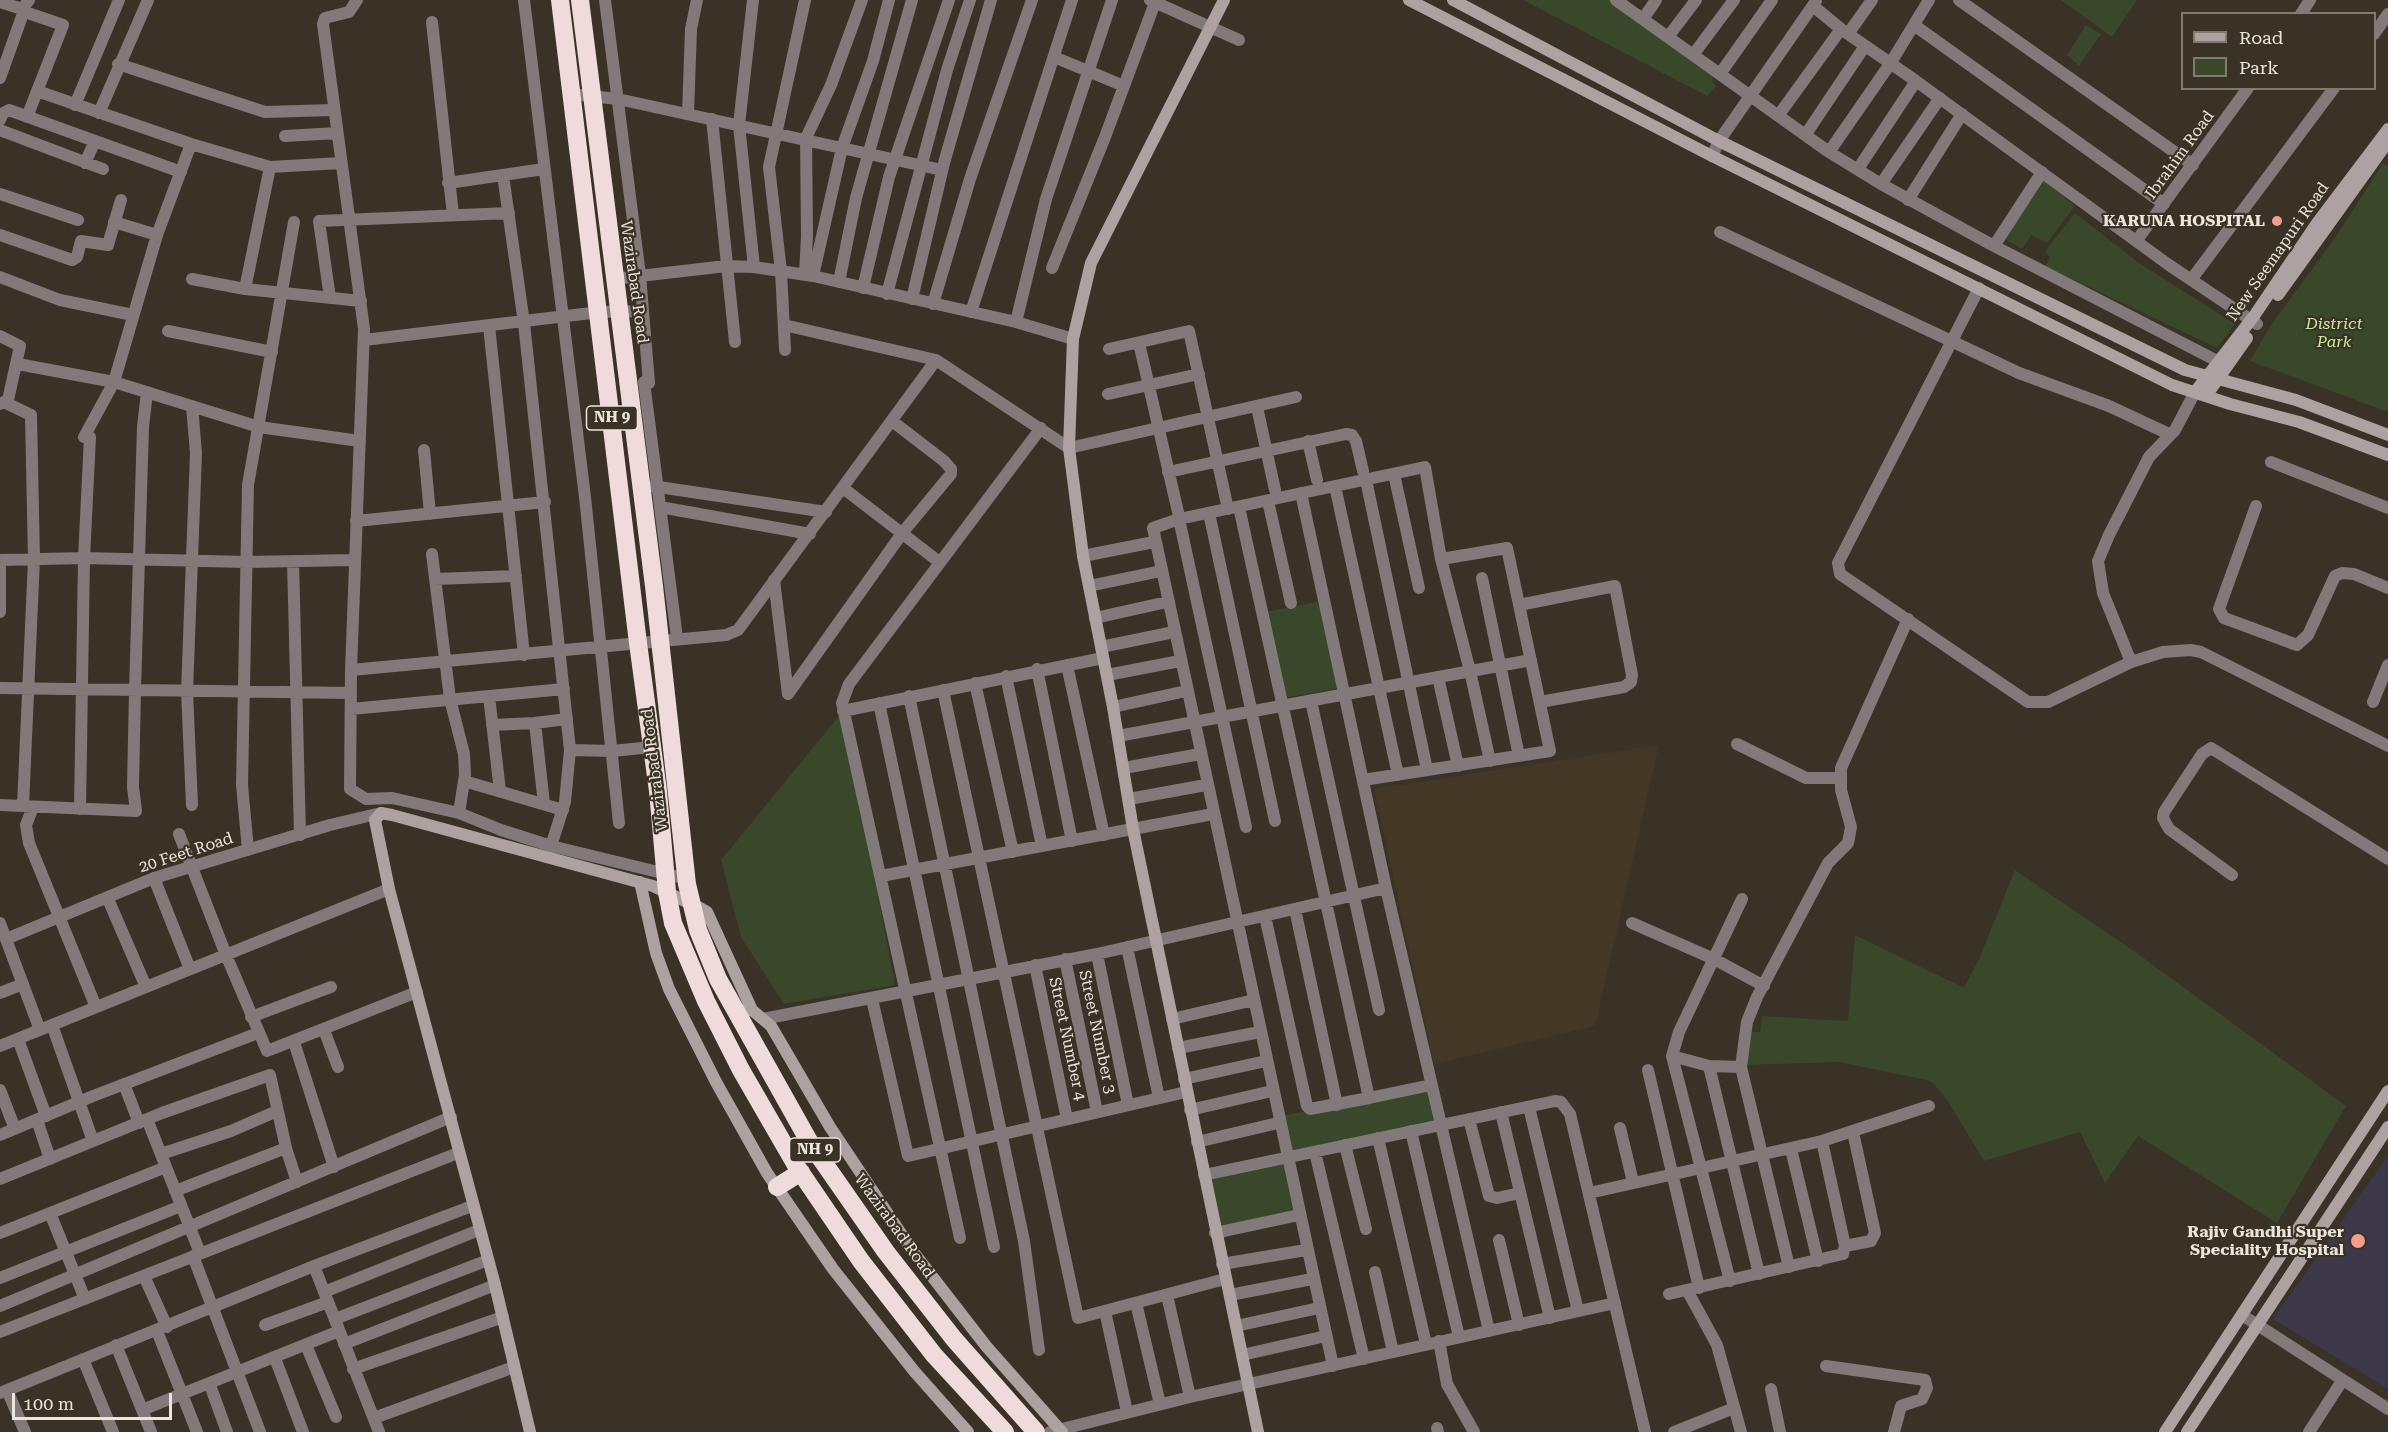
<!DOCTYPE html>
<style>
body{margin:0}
#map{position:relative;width:2388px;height:1432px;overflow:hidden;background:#3a3226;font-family:"Roboto Serif",serif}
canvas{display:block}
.legend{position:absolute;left:2181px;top:12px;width:195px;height:78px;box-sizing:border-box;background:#3a3226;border:2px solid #807a6f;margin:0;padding:8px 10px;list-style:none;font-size:18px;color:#eae5dd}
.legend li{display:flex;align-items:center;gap:12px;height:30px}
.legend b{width:30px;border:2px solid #807a6f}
.scale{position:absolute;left:12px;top:1393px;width:160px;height:27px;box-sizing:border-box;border:3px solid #eae5dd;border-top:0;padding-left:8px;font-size:18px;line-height:21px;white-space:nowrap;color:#eae5dd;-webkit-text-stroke:4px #3a3226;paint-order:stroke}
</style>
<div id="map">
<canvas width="2388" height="1432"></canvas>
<ul class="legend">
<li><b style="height:8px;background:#aea1a2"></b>Road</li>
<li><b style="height:16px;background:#39472a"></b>Park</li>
</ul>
<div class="scale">100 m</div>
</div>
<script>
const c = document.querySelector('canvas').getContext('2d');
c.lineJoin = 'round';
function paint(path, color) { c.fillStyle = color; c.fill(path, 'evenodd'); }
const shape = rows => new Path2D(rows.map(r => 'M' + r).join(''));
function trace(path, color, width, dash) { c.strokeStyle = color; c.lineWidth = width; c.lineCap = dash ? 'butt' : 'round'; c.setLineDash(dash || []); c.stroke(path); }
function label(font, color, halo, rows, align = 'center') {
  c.font = font + ' "Roboto Serif",serif'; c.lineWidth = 4.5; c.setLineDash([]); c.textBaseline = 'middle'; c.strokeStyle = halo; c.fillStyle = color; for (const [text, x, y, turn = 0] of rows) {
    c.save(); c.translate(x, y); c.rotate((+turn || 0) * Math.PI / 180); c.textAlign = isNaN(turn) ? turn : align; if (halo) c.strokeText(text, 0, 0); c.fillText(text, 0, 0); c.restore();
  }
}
paint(shape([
 [1659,745,1595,1026,1434,1064,1374,789]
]), '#423825');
paint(shape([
 [2388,1156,2388,1389,2273,1319]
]), '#3d3849');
paint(shape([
 [1523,0,1610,0,1715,76,1711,80,1716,86,1707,96],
 [2061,0,2137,0,2112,37],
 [2086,25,2101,34,2079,66,2067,55],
 [2383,163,2388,166,2388,412,2250,361,2271,325,2335,238],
 [2038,176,2075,206,2047,243,2031,235,2022,249,1995,233],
 [2075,213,2139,263,2235,324,2217,348,2045,266,2050,258,2045,251],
 [1327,600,1345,687,1284,698,1265,612],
 [843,711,895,985,784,1004,741,937,721,860],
 [2015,870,2138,954,2346,1106,2277,1223,2138,1136,2105,1183,2080,1132,1984,1161,1946,1098,1931,1081,1839,1062,1746,1065,1752,1032,1760,1032,1762,1016,1848,1021,1855,935,1964,988,1980,957],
 [1431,1085,1440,1125,1286,1158,1299,1215,1215,1233,1204,1175,1286,1158,1277,1117]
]), '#39472a');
trace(shape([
 [357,0,349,12,325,18,323,24,364,329,351,670,350,789,366,799,392,798,459,813,501,830,551,846,687,879],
 [524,0,585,497,619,823],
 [605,0,640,275,649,383,644,382,677,638],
 [753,0,739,125,754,267],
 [1150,0,1239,40],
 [1616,0,1829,152,1881,184,1994,246,2042,172],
 [1959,0,2193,165],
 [0,2,22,9,29,0],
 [1813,6,1841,29,1916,81,2169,265,2257,324],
 [25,12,63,25,27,117],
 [2301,14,2310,0],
 [1643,19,1656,0],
 [432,22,453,215],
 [1914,25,2164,204],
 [1848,34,1872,0],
 [2374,34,2388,14],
 [1668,37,1696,0],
 [1693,55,1734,0],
 [1054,57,1124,86],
 [118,64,265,112,334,110],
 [1720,74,1772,0],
 [0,78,25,8],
 [37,91,191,144,270,167,341,163],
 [572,94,618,99,942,170],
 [75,105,119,0],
 [99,113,148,0],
 [688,113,691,29,697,0],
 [1778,116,1841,29],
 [712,119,735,342],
 [0,120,3,113,9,110,181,172],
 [0,130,103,169],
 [1806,134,1865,46],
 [285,136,337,133],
 [1829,152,1890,64,1929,0],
 [1712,156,1719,141,1816,1],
 [85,163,95,141],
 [1858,169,1916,81],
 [503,175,524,323,570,750,565,802,551,846],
 [448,183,544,169],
 [1881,184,1940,98],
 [0,194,78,220],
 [1908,200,1962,114],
 [114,222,157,235],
 [1720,232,2019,373,2109,406,2169,434],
 [0,235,72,260,77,257,81,241,108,245,121,200],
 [2137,240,2248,88],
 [1994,246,2227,366],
 [1052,268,1105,137,1156,0],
 [805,274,807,236,806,138,831,85,862,0],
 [813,276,842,148,873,61,889,0],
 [0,277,60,300,133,315],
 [192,279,245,289,361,301],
 [614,279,726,266,754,267,813,276,1016,322,1073,339],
 [2191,280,2334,88],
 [839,282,856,198,912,0],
 [863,288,889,177,949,0],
 [1979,288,1838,563,1840,574,2028,702,2048,702,2131,662,2163,652,2191,650,2201,652,2388,746],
 [245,289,270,167],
 [887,294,947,70,970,0],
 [330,298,319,221,509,213],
 [912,299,944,163,991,0],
 [933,304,970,179,1032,0],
 [971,312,1072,0],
 [1016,322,1046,199,1112,0],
 [784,325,936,360,1069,448,1296,397],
 [489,326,524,655],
 [168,331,272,352],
 [0,336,20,346,8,400,0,404],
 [364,340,600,312,643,311],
 [1139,343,1178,512],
 [1109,349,1189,331,1228,509],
 [785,350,781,271,769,167,805,0],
 [18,364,114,382,259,427,360,441],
 [1108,394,1199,374],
 [6,403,31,415,34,559,23,806],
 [1257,407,1275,490],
 [84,437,114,382,157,235,191,144],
 [1308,441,1317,480],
 [424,450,430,514],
 [2271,462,2388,508],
 [1168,472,1346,434,1352,435,1356,441,1363,471],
 [1394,474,1419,588],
 [1366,480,1427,770],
 [652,486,826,512],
 [1335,486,1398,775],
 [843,488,938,561],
 [1301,493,1386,888,1489,1331],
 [1268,501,1291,603],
 [2256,506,2219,609,2224,618,2297,645,2308,635,2335,576,2342,573,2354,574,2388,588],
 [660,507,810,534],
 [1239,507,1369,1098,1431,1085],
 [1209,513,1275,821],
 [1179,519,1246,827],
 [356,521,545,502],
 [432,554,450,699,464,754,465,775,459,813],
 [1083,556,1154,542],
 [0,560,84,558,246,562,355,560],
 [293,561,300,835],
 [1482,578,1519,756],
 [435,579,516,576],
 [774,580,788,694],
 [1089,586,1161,571],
 [1519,605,1615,586,1632,675,1631,682,1624,687,1540,702],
 [0,612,0,560],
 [1095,618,1167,602],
 [1101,647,1174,632],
 [2131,662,2103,593,2098,561,2109,535,2149,457,2175,430,2195,392],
 [1067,665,1104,835],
 [1037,669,1072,841],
 [351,670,726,635,738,630,936,360],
 [1107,675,1180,661],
 [1006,676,1042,846],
 [1438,677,1458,766],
 [975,683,1013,852],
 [0,688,351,693],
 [943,690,1078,1318,1225,1279],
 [788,694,903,532,951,474,951,469,944,461,892,421],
 [489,696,500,791],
 [909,696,1024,1241,1039,1350],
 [1311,701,1379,1010],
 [2373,702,2388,665],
 [879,703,994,1247],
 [1113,707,1186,691],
 [351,709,564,689],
 [843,711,1103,658],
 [535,723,567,719],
 [492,725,535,723,544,804],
 [1118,736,1531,660],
 [1737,744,1806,778,1839,778],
 [570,750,612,751,652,747],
 [1124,768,1200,754],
 [1363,780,1550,751,1507,548,1441,559],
 [464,781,563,810],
 [1129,799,1206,785],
 [0,805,136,811,133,787,135,690,143,427,147,392],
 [192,805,187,691,196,453,192,406],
 [33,807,26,825,29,843,96,1007],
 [80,809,84,558,90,437],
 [179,834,226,955,267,1051,417,992],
 [248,850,242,785,248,485,294,222],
 [2232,875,2169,829,2163,818,2164,812,2202,754,2211,748,2388,859],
 [881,876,1213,814],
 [154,878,190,969],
 [108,899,146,987],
 [1295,909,1337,1105],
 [1265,916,1307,1106,1310,1109,1369,1098],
 [0,923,40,1030],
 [1632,923,1714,959,1764,986],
 [6,939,154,878,330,825,381,813],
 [1127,947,1159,1098],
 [1097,954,1128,1105],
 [1065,959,1097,1112],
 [1035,965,1067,1119],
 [0,993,23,984],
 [872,999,908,1156,1186,1092],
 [251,1017,331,987],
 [763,1019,1097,954,1386,888],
 [1172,1019,1254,1000],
 [52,1025,93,1141],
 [324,1030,338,1067],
 [18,1039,46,1116],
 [294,1042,334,1167],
 [0,1046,389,889],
 [1178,1048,1260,1032],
 [1672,1056,1709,1066,1741,1067],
 [1709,1066,1759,1274],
 [1648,1070,1699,1288],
 [1184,1079,1266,1061],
 [124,1084,139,1123],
 [0,1090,15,1129],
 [1529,1107,1578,1311],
 [1190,1110,1272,1091],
 [1501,1112,1550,1318],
 [147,1119,200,1253],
 [1469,1119,1489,1196,1497,1198,1520,1193],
 [37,1120,50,1159],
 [1620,1128,1633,1182],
 [1411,1131,1459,1337],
 [0,1135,93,1096,258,1033],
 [1378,1138,1426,1344],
 [1197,1142,1278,1123],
 [1345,1145,1366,1229],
 [1791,1149,1818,1261],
 [1315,1152,1364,1359],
 [161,1154,231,1131,277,1111],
 [1204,1175,1555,1101,1561,1102,1570,1114,1645,1432],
 [0,1179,162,1113,270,1075,286,1148,297,1182],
 [175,1191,286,1148],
 [1589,1193,1822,1141,1929,1106],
 [50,1213,85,1299],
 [0,1233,166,1167],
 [1215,1233,1299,1215],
 [960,1238,842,703,849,684,1041,428],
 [1499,1240,1519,1325],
 [1845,1246,1871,1241,1875,1233,1853,1132],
 [193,1256,260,1432],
 [1222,1264,1306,1250],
 [314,1266,379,1432],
 [1789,1267,1741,1067,1747,1022,1757,997,1828,863,1848,843,1851,827,1841,790,1841,768,1908,619],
 [1375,1272,1393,1352],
 [144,1276,167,1327],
 [0,1278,181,1206],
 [1730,1281,1672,1056,1679,1032,1742,899],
 [1687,1290,1717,1345,1741,1432],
 [324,1292,479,1230],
 [1669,1294,1843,1254,1845,1246,1822,1141],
 [1167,1295,1190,1397],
 [1230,1295,1312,1279],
 [1136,1303,1160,1404],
 [0,1306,451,1117],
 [1105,1311,1127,1412],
 [2242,1315,2388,1409],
 [335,1319,488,1260],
 [265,1325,328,1302],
 [1236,1326,1319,1308],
 [157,1331,197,1432],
 [0,1332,458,1153],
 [1439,1341,1447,1384,1474,1432],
 [344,1344,495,1285],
 [116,1345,151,1432],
 [306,1345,336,1417],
 [1242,1355,1326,1336],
 [275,1358,303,1432],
 [83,1359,113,1432],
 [1333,1366,1153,528,1179,519,1425,467,1441,559,1470,671,1490,761],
 [1826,1366,1925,1380,1927,1388,1922,1399,1901,1406,1894,1432],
 [353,1369,503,1317],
 [210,1385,227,1432],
 [1771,1389,1780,1432],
 [7,1390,25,1432],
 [0,1393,314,1266,472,1206],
 [142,1410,339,1331],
 [374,1418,514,1367],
 [1437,1428,1438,1432],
 [1050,1432,1190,1397,1615,1303],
 [1674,1432,1734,1408],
 [2309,1432,2342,1381]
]), '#827a7a', 12);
trace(shape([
 [1224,0,1091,263,1073,339,1069,448,1083,556,1113,707,1133,829,1258,1432],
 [1409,0,1712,156,2172,385,2230,404,2299,422,2388,455],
 [1453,0,1719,141,2185,370,2296,400,2388,435],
 [2278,295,2387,143],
 [2195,392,2254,316,2317,223,2388,129],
 [2206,396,2247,338],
 [640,882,656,953,669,989,716,1082,767,1173,833,1269,914,1371,968,1432],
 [744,1010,752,1010,771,1026,830,1127,914,1253,986,1346,1062,1432],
 [530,1432,495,1285,389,889,375,820,381,813,392,815,653,886,700,908,707,912,752,1010],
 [2165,1432,2388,1091],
 [2187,1432,2388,1127]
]), '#aea1a2', 12);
trace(shape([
 [560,0,638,643,658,791,667,892,673,923,706,1001,741,1070,797,1167,861,1261,934,1355,1005,1432],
 [580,0,654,586,687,884,698,930,718,979,810,1143,886,1252,954,1339,1036,1432],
 [777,1187,801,1172]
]), '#efdbdc', 18);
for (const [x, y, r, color] of [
 [2277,221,6,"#f59d8f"],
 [2358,1241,8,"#f59d8f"]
]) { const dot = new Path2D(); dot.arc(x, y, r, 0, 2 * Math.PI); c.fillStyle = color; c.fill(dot); trace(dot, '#3a3226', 2); }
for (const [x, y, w] of [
 [612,418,51],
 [815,1150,51]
]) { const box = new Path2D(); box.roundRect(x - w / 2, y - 12, w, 24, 4.5); c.fillStyle = '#3a3226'; c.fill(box); trace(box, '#eae5dd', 1.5); }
label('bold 15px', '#eae5dd', null, [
 ["NH 9",612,418],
 ["NH 9",815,1150]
]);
label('16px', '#eae5dd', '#3a3226', [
 ["Ibrahim Road",2180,155,-54],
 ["New Seemapuri Road",2278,252,-55],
 ["Wazirabad Road",634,282,82],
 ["Wazirabad Road",655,770,-97],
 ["20 Feet Road",186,853,-18],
 ["Street Number 3",1097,1032,78],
 ["Street Number 4",1067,1039,78],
 ["Wazirabad Road",894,1226,54]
]);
label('bold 16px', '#eae5dd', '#3a3226', [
 ["KARUNA HOSPITAL",2265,221],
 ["Rajiv Gandhi Super",2344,1232],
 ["Speciality Hospital",2344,1250]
], 'right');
label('italic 16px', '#c8ec9e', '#3a3226', [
 ["District",2334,324],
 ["Park",2334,342]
]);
</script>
